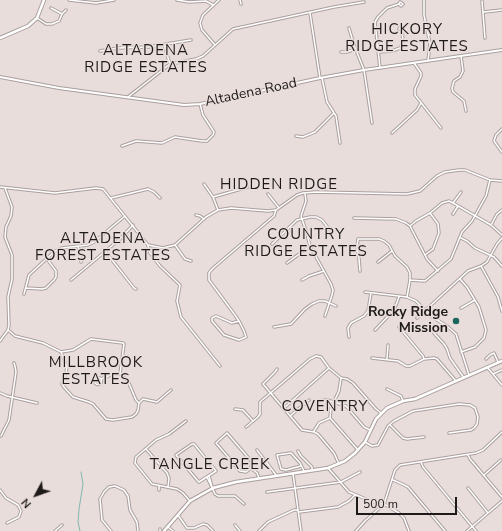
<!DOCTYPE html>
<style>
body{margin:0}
#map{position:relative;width:502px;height:531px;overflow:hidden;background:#e8dddb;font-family:"Nunito Sans",sans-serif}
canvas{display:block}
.north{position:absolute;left:16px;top:475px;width:40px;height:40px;-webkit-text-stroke:3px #e8dddb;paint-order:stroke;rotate:229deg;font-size:11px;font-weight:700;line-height:16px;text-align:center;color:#1e1a19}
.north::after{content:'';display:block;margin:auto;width:14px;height:18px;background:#1e1a19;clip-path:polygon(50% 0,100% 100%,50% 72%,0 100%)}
.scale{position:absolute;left:356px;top:497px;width:101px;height:18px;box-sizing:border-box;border:2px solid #1e1a19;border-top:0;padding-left:5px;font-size:12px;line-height:14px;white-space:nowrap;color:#1e1a19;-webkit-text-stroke:3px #e8dddb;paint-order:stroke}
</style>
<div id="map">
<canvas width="502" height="531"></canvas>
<div class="north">N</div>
<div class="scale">500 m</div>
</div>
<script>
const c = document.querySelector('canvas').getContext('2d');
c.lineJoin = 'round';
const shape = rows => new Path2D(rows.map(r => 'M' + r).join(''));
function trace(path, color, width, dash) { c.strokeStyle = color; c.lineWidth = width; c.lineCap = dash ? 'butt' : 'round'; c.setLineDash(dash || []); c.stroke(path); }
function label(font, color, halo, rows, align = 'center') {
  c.font = font + ' "Nunito Sans",sans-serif'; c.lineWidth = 3; c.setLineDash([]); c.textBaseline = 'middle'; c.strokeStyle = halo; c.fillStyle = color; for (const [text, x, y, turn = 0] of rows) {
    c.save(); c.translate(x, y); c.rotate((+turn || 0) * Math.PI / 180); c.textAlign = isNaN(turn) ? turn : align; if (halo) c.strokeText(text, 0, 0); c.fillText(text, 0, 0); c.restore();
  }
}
trace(shape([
 [80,531,78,522,79,509,83,484,81,472]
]), '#82b6ad', 1);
const minor = shape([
 [69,0,96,3,114,0],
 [177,0,189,2,206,1,213,5],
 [240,0,241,4],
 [424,0,424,15,430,43,428,61],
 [482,1,485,38],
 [400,2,403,4,401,6,399,4,400,2],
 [51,8,62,14],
 [484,12,502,10],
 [310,13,320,78],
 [37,18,46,24,52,24,59,21,62,14,66,10],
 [400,27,403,28,402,30,399,29,400,27],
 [349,28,354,45,364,70,372,123],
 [164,45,170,64],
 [215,45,202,30,200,23,203,15,219,0],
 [100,51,118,48,148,47,191,40],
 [341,52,347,52,355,49],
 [378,52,392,51,400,48,403,42,402,30],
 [461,56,463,71,460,77,454,81,452,88,453,92,464,101,466,111],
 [414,63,421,73,421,76,415,89,415,95,441,128],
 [380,68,375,22,378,17,387,8,399,4],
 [322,78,327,102,336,116,340,143],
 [128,97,170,64,196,59,203,56,233,29,334,7,364,2],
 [502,129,496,135,494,141,502,152],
 [392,133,417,110,421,103],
 [296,136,303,137,315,132,334,113],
 [122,146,136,141,162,143,175,137,202,141,207,141,213,135,214,132,203,115,200,104],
 [204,184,213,197,218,210],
 [0,187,55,193,96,188,103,189,148,245,163,248,175,245,206,217,218,210,231,208,268,211,276,210,297,195,303,193,316,192,407,194,420,191,437,176,445,172,459,170,465,170,490,180,502,181],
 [268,194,279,208],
 [305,194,306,201,301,216,307,234,310,246,331,284,333,290,332,295,325,316],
 [213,197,248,187],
 [111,198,148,189,154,192,160,198],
 [453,203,461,192],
 [453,214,458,206],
 [196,215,200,216,204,219],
 [354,218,396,219,406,223,410,226,427,259,438,271],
 [491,225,497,214,502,210],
 [410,226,416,221,430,213,442,203,449,201,453,203,491,225,502,235],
 [461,238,467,241,475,248,494,257,502,266],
 [272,244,297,220,310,217,316,217,322,220,329,229],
 [175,245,185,259,191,261],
 [78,246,81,262],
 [148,246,150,253,160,266,180,285,177,301,181,317,220,366],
 [105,251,134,288,136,289],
 [425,255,433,249,439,233,438,224,430,213],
 [378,262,392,251],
 [287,263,310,246],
 [481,266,498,297,502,311],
 [360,271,359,259,357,248,358,239,379,239,384,241,389,245,395,256,407,267,410,273,410,280,407,297],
 [460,279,467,287,479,307,486,330,484,338,475,347,461,352],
 [71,280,120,239,133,225],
 [302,280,309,276,324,271],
 [410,280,425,281,451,259,462,232,472,221,486,196,490,180],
 [26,288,42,289,46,288,54,280,56,277,56,271,47,259],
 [365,292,407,297,416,301,429,315,447,326,456,334,469,375],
 [24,294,29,275,55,251,62,248,88,245,94,242,125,216],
 [461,308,475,300],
 [417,318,468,271,481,266,487,262,497,244,502,238],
 [239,321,232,323,216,316,212,318,212,321,224,335,239,340,246,337,244,331,239,321,235,315,209,280,209,273,212,269,274,216,276,210],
 [424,326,432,331,444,344,447,349,450,358,464,378],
 [274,327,291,324,305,309,312,304,319,301,325,301,336,306],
 [399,327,423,356,424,359],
 [8,330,15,336,43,343,61,352,73,350,91,339,123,343,124,344,120,374],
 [375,330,394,310,399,297],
 [349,337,348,328,351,323,364,316,368,311,371,293],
 [0,341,8,330,9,325,8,297,12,279,12,255,5,237,6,227,11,216,12,207,5,188],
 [61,352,67,367,66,373,62,384,63,386,73,397,89,402,93,404,106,419,113,420,132,417,136,414,138,410,139,403,143,399,157,402,171,390],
 [372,358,398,361,406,366,410,366,424,359,434,358,437,359,456,381],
 [387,359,388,345],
 [486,359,490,355,494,353,498,362],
 [487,367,502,385],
 [277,369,275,372,263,384,302,430,314,432,318,434,334,453,339,464],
 [120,374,128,381,136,400,139,403],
 [493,374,502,370],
 '94.5 381a3.5 3.5 0 1 1 7 0a3.5 3.5 0 1 1-7 0Z',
 [101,379,113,374,120,374],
 [387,389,401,396,403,401],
 [0,393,7,396,37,403],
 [323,400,327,400,346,406,364,427,370,430],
 [284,408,329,368],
 [235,409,243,410,253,421],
 [290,416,309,400],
 [330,418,358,450],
 [330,418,331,408,339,391,341,378],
 [186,421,169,434,156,440,136,457,135,463,152,484,177,489,183,493,190,501],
 [390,425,403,438,407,439,424,437],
 [246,427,258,417,260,414,260,402,310,359,316,356,321,357,329,368,341,378,347,379,353,383,376,409,381,413],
 [314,431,319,423,330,418],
 [227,433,252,462,251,468,246,472,240,471,216,443,227,433],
 [1,436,9,420,16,372,15,366,14,363],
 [365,442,372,446,378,445,388,426,394,421,413,411,459,404,470,405,475,408,478,417,477,424,474,428,471,430,449,433],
 [192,444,194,444,216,471,199,482,198,481,176,455,192,444],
 [146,449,167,473,169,478,168,487],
 [257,450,276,475],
 [298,451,301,456,312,467,312,470],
 [468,455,470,459,502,497],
 [421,462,423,467,476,531],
 [301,466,286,470,281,469,277,455,291,453,300,463,304,471],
 [251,468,257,473,259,478],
 [328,468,349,492,378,504,384,504,399,513,404,518,409,531],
 [293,474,301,531],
 [484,475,501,460],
 [209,476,212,487],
 [207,477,215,494,218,496,235,496,244,504],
 [393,480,400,483,408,487,445,531],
 [468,488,488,513],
 [0,490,6,498,18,505,21,511,19,517,7,523],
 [159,490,159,486],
 [267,492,341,482,360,472],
 [178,515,187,528,194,528,203,524,207,525,213,531],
 [235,525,240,531],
 [168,527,173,531],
 [55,531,62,525],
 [111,531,102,520,100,499,104,492,109,487,115,486,124,490,128,496,130,510,137,522,138,531],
 [160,531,160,529],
 [259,531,268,522,294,510,297,510,299,512,338,507,349,501,355,495],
 [356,531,365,521,384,504,395,470,400,465,476,453,483,450,502,432],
 [467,531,502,501]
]);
const tertiary = shape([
 [0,77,59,88,184,105,200,104,320,78,364,70,502,50]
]);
const secondary = shape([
 [0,38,28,26,37,18,44,0],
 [164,531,190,501,213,488,236,482,328,468,345,461,355,453,365,442,376,419,387,408,403,401,415,399,502,361]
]);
trace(minor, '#aa9f9d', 3.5);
trace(tertiary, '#aa9f9d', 4);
trace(secondary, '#aa9f9d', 4.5);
trace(minor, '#fff', 1.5);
trace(tertiary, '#fff', 2);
trace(secondary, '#fff', 2.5);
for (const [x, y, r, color] of [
 [456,321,4,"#1b655b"]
]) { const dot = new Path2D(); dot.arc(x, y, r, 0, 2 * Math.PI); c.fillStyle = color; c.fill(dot); trace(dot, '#e8dddb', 1.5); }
label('14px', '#1e1a19', '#e8dddb', [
 ["Altadena Road",251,93,-12]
]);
label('bold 14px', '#1e1a19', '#e8dddb', [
 ["Rocky Ridge",448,313],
 ["Mission",448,329]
], 'right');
c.letterSpacing = '1px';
label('15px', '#1e1a19', '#e8dddb', [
 ["HICKORY",407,30],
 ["RIDGE ESTATES",407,47],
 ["ALTADENA",146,51],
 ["RIDGE ESTATES",146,68],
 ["HIDDEN RIDGE",279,185],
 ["COUNTRY",306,235],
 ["RIDGE ESTATES",306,252],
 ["ALTADENA",103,239],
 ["FOREST ESTATES",103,256],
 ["MILLBROOK",96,363],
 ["ESTATES",96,380],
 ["COVENTRY",325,407],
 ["TANGLE CREEK",210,465]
]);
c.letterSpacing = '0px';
</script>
